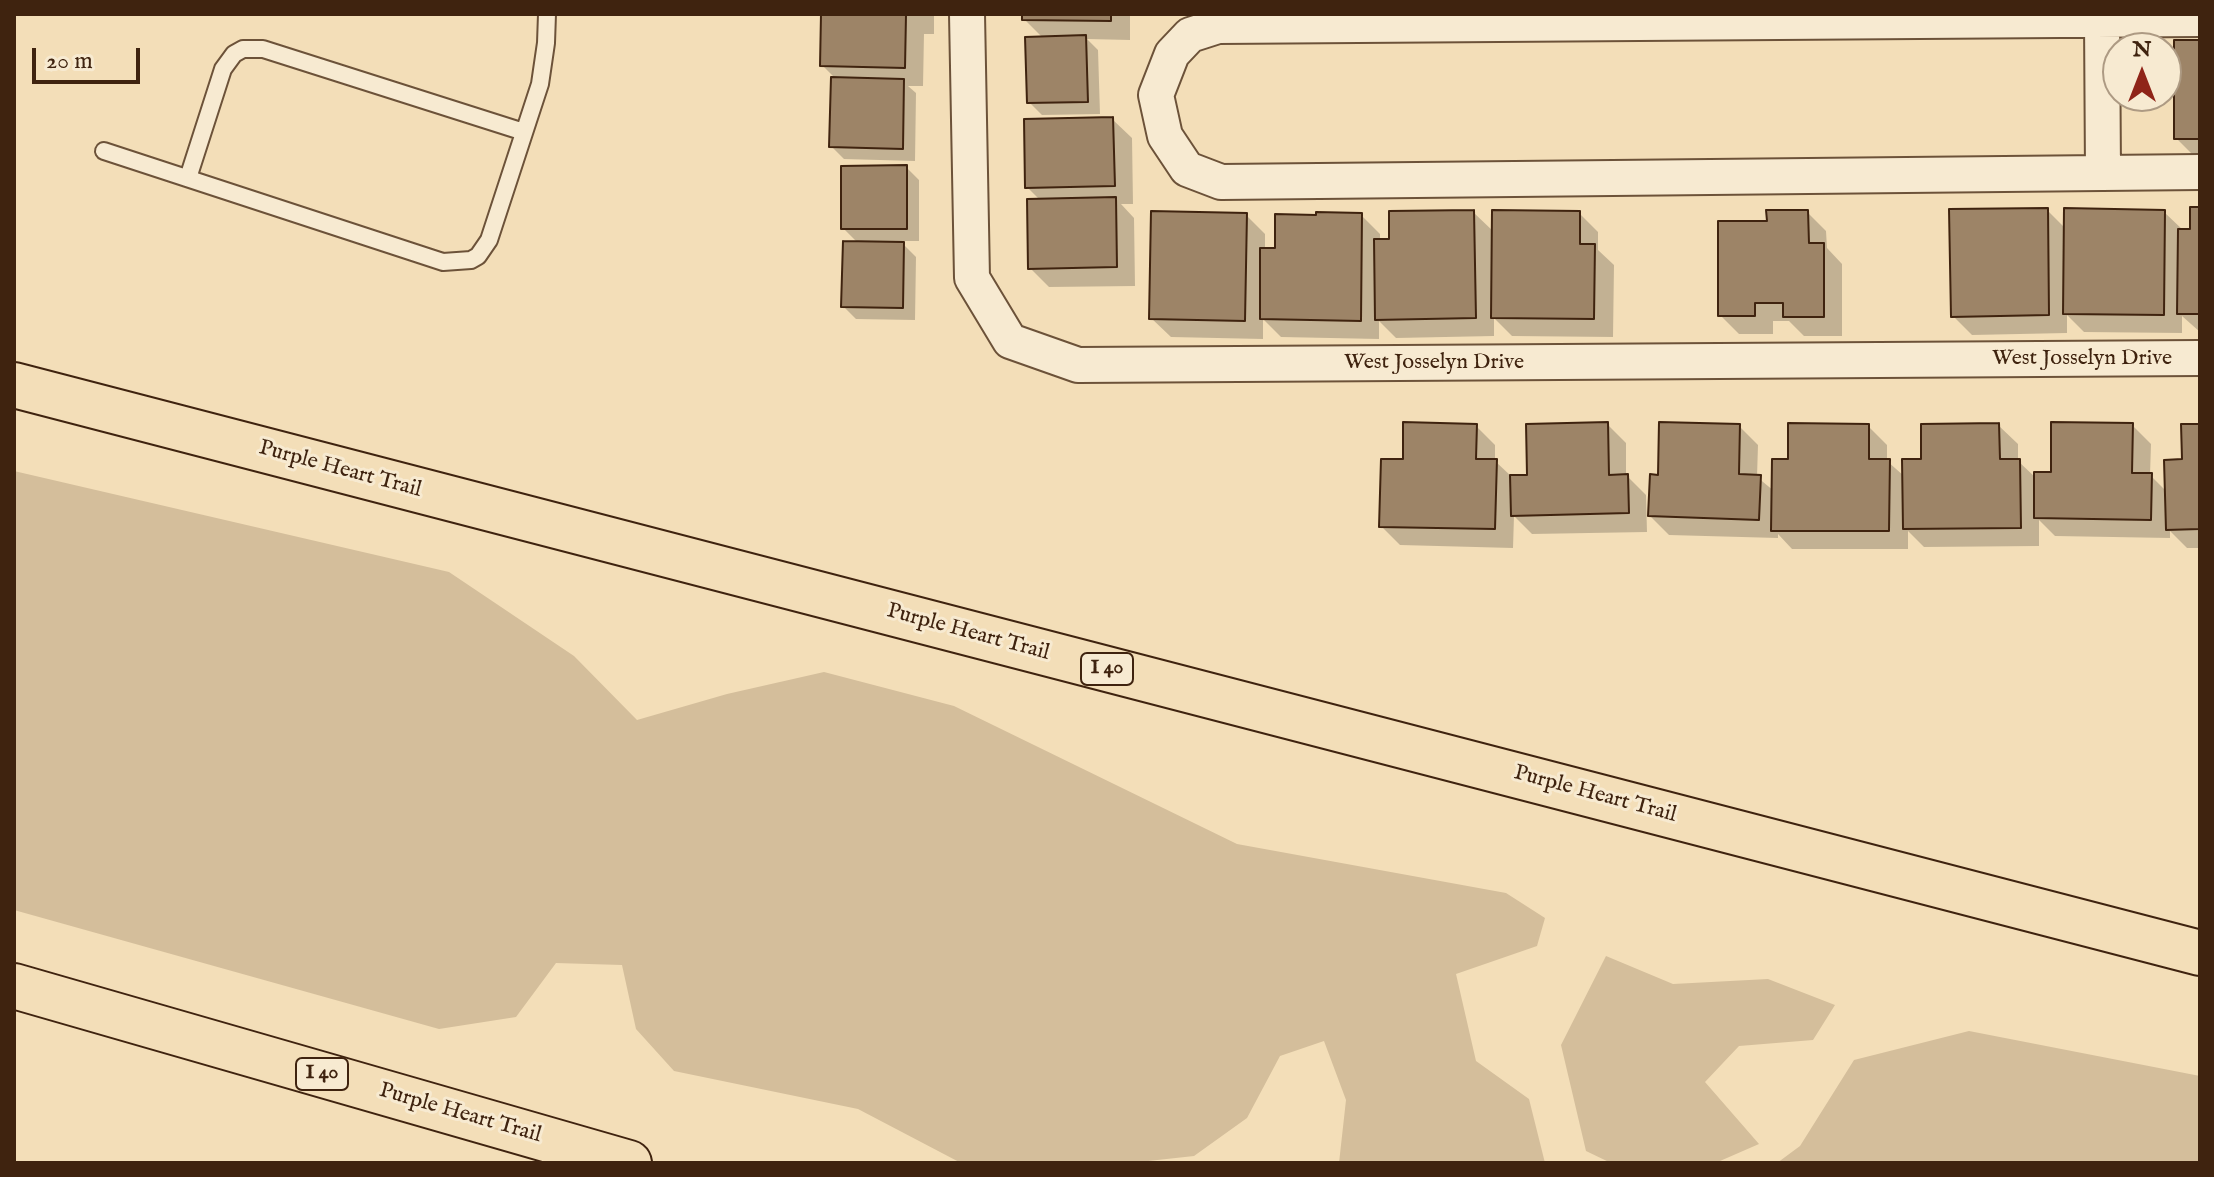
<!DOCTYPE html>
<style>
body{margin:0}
#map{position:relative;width:2214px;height:1177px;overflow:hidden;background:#f3deb8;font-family:"IM FELL English",serif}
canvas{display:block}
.frame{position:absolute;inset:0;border:16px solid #3f230f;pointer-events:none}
.north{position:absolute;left:2102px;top:32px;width:80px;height:80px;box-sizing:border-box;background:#f7ead1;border:2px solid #ad9a83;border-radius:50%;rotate:0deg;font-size:22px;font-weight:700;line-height:32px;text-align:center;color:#3f230f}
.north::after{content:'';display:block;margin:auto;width:28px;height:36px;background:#8f2418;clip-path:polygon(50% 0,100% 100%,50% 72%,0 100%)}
.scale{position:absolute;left:32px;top:48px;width:108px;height:36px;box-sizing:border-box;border:4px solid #3f230f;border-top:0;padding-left:10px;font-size:24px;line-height:28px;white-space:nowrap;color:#3f230f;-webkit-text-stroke:6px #f7ead1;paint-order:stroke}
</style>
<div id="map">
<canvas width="2214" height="1177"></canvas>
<div class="frame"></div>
<div class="north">N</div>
<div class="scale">20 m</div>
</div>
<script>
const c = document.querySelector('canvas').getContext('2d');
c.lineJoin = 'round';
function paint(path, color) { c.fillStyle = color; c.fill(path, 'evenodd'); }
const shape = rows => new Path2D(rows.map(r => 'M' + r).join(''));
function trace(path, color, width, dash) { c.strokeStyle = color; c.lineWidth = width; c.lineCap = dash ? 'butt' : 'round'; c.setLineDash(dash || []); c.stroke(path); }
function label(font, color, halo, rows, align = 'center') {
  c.font = font + ' "IM FELL English",serif'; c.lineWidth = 6; c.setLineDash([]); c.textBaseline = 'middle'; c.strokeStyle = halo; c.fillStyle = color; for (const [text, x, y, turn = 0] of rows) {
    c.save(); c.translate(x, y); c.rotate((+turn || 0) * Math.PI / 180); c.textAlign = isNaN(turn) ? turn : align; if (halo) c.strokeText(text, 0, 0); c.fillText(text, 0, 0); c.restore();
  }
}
paint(shape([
 [14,471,449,572,574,656,637,720,727,694,824,672,954,706,1237,844,1506,893,1545,918,1537,946,1456,974,1476,1061,1529,1099,1545,1163,1339,1163,1346,1100,1324,1041,1280,1056,1247,1118,1194,1156,1130,1163,961,1163,858,1109,674,1071,636,1029,622,965,556,963,516,1017,439,1029,14,910],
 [1606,956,1673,984,1768,979,1835,1005,1813,1040,1739,1046,1705,1082,1759,1144,1720,1161,1708,1163,1611,1163,1586,1151,1561,1045],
 [1969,1031,2200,1076,2200,1163,1777,1163,1800,1146,1854,1060]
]), '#d4be9b');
paint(shape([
 [823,14,934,14,934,34,924,34,923,86,908,86,916,93,915,161,844,159,831,146,833,76,822,65],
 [1024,14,1130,14,1130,40,1087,39,1098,50,1100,114,1042,115,1029,102,1043,38,1024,19],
 [2200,42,2200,157,2195,157,2176,138],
 [1112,119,1132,138,1133,204,1121,204,1134,218,1135,286,1049,287,1030,268,1041,201,1027,187],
 [906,167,919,180,919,241,900,241,916,257,915,320,856,319,843,306,858,243,843,228],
 [2200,209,2200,332,2182,316,2182,333,2084,332,2067,315,2067,333,1972,335,1953,316,2047,210,2066,229,2164,212,2184,231,2191,231],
 [1473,212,1494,232,1579,213,1598,232,1598,250,1614,265,1613,337,1512,336,1494,318,1494,336,1396,338,1379,321,1379,339,1281,337,1263,319,1263,339,1171,337,1151,318,1246,215,1265,234,1265,250,1277,250,1361,215,1380,234,1380,241,1391,241],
 [1807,212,1826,231,1827,248,1842,264,1842,336,1804,336,1789,321,1773,321,1773,334,1739,334,1720,315,1769,223],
 [1607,424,1626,443,1626,475,1646,495,1647,532,1532,534,1514,516,1513,548,1400,545,1381,526,1405,461,1476,426,1495,445,1495,461,1512,477,1530,477],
 [1998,425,2018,444,2018,461,2036,478,2053,474,2132,425,2151,444,2150,475,2166,491,2184,461,2200,426,2200,548,2187,548,2170,531,2170,538,2055,536,2039,520,2039,546,1924,547,1908,531,1908,549,1792,549,1778,534,1778,538,1669,535,1648,514,1659,477,1739,426,1758,445,1757,477,1774,491,1790,461,1868,426,1887,445,1887,461,1904,476,1923,461]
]), '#0003');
const building = shape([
 [821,14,916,14,906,15,905,68,820,66,821,14],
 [1022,14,1111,14,1111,21,1022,20,1022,14],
 [1086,35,1088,102,1027,103,1025,37,1086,35],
 [2174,40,2200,40,2200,139,2174,139,2174,40],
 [831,77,904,79,903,149,829,147,831,77],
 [1113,117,1115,186,1025,188,1024,119,1113,117],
 [907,165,907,229,841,229,841,166,907,165],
 [1116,197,1117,267,1028,269,1027,199,1116,197],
 [2190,207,2200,207,2200,314,2177,314,2178,229,2190,229,2190,207],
 [2048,208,2049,315,1951,317,1949,209,2048,208],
 [2064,208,2165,210,2164,315,2063,314,2064,208],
 [1474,210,1476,318,1375,320,1374,239,1389,239,1389,211,1474,210],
 [1492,210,1580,211,1580,244,1595,244,1594,319,1491,318,1492,210],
 [1766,210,1808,210,1809,243,1824,243,1824,317,1783,317,1783,303,1755,303,1755,316,1718,316,1718,221,1767,221,1766,210],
 [1151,211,1247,213,1245,321,1149,319,1151,211],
 [1316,212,1362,213,1361,321,1260,319,1260,248,1275,248,1275,214,1316,215,1316,212],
 [843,241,904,242,903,308,841,307,843,241],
 [1403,422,1477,424,1476,459,1497,459,1495,529,1379,527,1381,459,1403,459,1403,422],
 [1608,422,1609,475,1628,474,1629,513,1511,516,1510,475,1527,475,1526,424,1608,422],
 [1659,422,1740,424,1739,474,1761,475,1759,520,1648,516,1650,474,1658,475,1659,422],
 [2051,422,2133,423,2132,473,2152,473,2151,520,2034,518,2034,472,2051,472,2051,422],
 [1788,423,1869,424,1869,459,1890,459,1889,531,1771,531,1772,459,1788,459,1788,423],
 [1999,423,2000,459,2020,459,2021,528,1903,529,1902,459,1921,459,1921,424,1999,423],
 [2181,424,2200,424,2200,529,2166,530,2164,460,2182,459,2181,424]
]);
paint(building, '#9d8467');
trace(building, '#3f230f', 2);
const lane = shape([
 [104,151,443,262,471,260,478,256,489,240,540,84,546,43,547,14],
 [188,178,223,69,234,54,243,49,263,49,524,132]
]);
const street = shape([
 [967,14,972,278,1010,341,1078,365,2200,358],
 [2200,19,1218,26,1190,35,1172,54,1156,95,1165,136,1187,169,1221,182,2200,172],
 [2102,20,2103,173]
]);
const highway = shape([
 [14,385,2200,953],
 [14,986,629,1163]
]);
trace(lane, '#6c5239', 20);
trace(street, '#6c5239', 38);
trace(highway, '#3f230f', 48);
trace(lane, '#f7ead1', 16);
trace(street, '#f7ead1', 34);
trace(highway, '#f3deb8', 44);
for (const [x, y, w] of [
 [1107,669,52],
 [322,1074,52]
]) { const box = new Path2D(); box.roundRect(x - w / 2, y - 16, w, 32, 6); c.fillStyle = '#f7ead1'; c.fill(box); trace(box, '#3f230f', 2); }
label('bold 20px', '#3f230f', null, [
 ["I 40",1107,669],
 ["I 40",322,1074]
]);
label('22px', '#3f230f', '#f7ead1', [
 ["West Josselyn Drive",2082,359],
 ["West Josselyn Drive",1434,363],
 ["Purple Heart Trail",340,470,15],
 ["Purple Heart Trail",968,633,15],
 ["Purple Heart Trail",1595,795,15],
 ["Purple Heart Trail",460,1114,16]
]);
</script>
